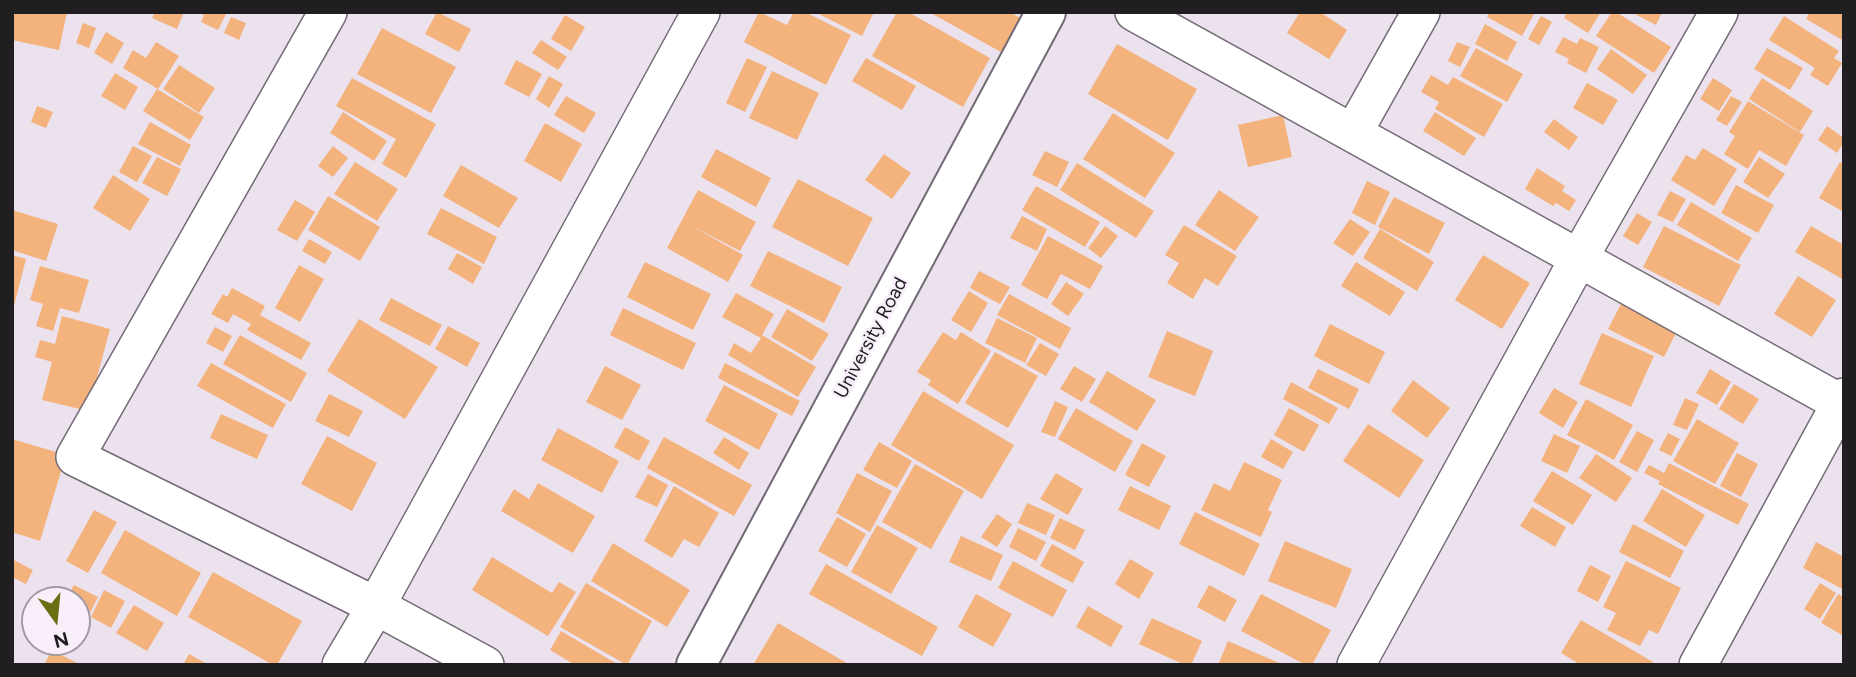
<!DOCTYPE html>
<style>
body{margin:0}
#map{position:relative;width:1856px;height:677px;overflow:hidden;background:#ebe2ee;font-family:Figtree,sans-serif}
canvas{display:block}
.frame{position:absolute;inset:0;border:14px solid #211e22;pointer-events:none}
.north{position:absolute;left:21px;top:586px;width:70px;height:70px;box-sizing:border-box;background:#f8effb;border:2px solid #a29ba4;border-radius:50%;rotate:165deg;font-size:19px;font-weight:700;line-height:28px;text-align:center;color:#211e22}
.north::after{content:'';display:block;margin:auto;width:24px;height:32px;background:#6b6f13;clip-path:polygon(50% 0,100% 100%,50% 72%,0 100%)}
</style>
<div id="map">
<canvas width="1856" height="677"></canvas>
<div class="frame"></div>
<div class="north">N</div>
</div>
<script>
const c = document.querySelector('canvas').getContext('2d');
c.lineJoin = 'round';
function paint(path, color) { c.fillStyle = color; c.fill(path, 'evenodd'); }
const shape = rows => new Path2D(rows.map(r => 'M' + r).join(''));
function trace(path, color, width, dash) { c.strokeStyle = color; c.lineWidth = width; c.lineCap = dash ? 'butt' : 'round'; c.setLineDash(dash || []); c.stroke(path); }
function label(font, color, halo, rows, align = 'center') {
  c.font = font + ' Figtree,sans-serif'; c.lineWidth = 5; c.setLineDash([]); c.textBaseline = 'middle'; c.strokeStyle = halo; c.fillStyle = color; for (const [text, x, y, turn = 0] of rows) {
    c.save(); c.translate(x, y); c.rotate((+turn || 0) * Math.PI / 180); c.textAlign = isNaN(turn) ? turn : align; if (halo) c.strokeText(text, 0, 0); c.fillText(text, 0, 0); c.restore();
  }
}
paint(shape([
 [12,12,67,12,59,50,12,40],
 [155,12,184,12,177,29,152,18],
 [198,12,222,12,226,14,218,30,201,22,204,15],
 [437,12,471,29,459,52,425,34],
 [759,12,787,25,794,12,805,12,851,35,826,85,744,42],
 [815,12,874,12,862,36],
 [897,12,908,12,990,58,963,107,872,56],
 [929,12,1010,12,1027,22,1008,56],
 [1300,12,1320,12,1347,30,1329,59,1287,33],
 [1490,12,1535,12,1522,36,1487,17],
 [1567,12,1601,12,1588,33,1564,18],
 [1612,12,1616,12,1671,47,1654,73,1596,36],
 [1631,12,1662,12,1656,25],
 [1810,12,1844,12,1844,41,1806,19],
 [565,15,585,27,571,51,551,39],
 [1541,16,1552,22,1539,45,1528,39],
 [1784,16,1839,51,1834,58,1842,63,1828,86,1810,75,1815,68,1769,40],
 [231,17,246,23,239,40,224,33],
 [83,23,96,28,89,48,76,43],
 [1485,24,1517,42,1507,61,1475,44],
 [382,28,456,67,431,113,357,74],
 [106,32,124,43,112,64,94,53],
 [1563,37,1577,44,1580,38,1599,47,1586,73,1567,63,1569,59,1555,52],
 [541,40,567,57,558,70,532,53],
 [156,42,179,56,158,89,123,68,133,50,146,58],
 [1457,42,1470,47,1460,67,1448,61],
 [1117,44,1197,89,1168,140,1088,94],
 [1476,48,1523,74,1507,102,1460,76],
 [1767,48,1803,68,1790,90,1754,69],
 [1611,49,1647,75,1633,94,1597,69],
 [747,58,767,67,745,112,726,103],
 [866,58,916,86,902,110,852,81],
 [516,60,542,74,529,97,504,84],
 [179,65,215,88,199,113,163,89],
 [772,71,819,93,797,140,749,118],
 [115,73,138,87,125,110,101,96],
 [1431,75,1448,85,1453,77,1503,104,1484,137,1435,109,1439,102,1421,92],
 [549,76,563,84,549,108,536,99],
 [352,78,436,124,406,178,382,164,396,139,336,106],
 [1713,78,1732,90,1719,111,1700,99],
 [1762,78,1813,111,1800,132,1749,99],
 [1587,83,1618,100,1603,125,1573,108],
 [157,89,204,117,190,140,143,111],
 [566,96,596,113,584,133,554,115],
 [1731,96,1742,102,1727,126,1716,120],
 [1748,101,1804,135,1786,166,1759,150,1748,169,1724,154,1735,136,1729,132],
 [37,106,53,112,46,128,31,122],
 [343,112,387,141,374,161,330,133],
 [1435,112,1476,138,1464,156,1423,131],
 [1113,113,1175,153,1145,198,1083,159],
 [1283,115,1292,157,1248,167,1238,125],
 [1554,119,1578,137,1569,150,1544,132],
 [150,122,191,145,180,166,138,144],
 [545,123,582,144,561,182,524,161],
 [1827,126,1844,138,1844,142,1837,153,1818,140],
 [133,146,152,156,137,182,119,172],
 [333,146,348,158,333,177,318,166],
 [1703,148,1737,169,1714,206,1671,180,1686,155,1695,160],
 [716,149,771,178,756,207,701,177],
 [1045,151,1069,162,1057,187,1032,175],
 [884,154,911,173,892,199,865,180],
 [157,157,181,169,167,196,142,183],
 [1759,157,1785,174,1768,198,1743,182],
 [355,162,398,189,377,221,334,194],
 [1840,162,1844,164,1844,212,1819,198],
 [1077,163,1154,211,1136,238,1060,190],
 [461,165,518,198,499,228,443,196],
 [1537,168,1565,186,1562,191,1576,200,1569,211,1556,203,1553,206,1525,189],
 [113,175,150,199,130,231,93,208],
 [798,179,873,218,848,266,772,227],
 [1367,181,1390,192,1375,225,1352,213],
 [1736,185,1774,205,1758,233,1721,213],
 [1036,186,1100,222,1085,247,1022,210],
 [698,190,756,222,740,251,692,226,743,255,728,282,667,248],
 [1219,190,1259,217,1235,251,1195,225],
 [1670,191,1686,199,1673,222,1657,215],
 [328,196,380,227,360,261,308,230],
 [1394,197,1445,223,1429,254,1378,227],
 [295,200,315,212,297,241,277,230],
 [1691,202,1752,238,1738,261,1677,225],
 [441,208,497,237,484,264,427,234],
 [12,210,58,224,46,261,12,250],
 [1637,213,1652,222,1638,245,1623,236],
 [1022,216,1047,229,1037,251,1010,238],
 [1350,219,1370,232,1353,256,1333,243],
 [1184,225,1237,256,1218,286,1205,278,1193,299,1167,283,1179,263,1165,255],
 [1105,226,1118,236,1101,258,1088,248],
 [1664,226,1741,265,1719,306,1643,267],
 [1811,226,1844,245,1844,280,1795,252],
 [1380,229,1434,262,1417,291,1363,258],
 [1048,236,1103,266,1090,289,1061,274,1047,299,1021,285],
 [309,239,332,252,325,264,302,251],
 [768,251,842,287,824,323,750,286],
 [457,253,482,267,473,284,448,269],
 [12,255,26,259,13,310,12,310],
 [1483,255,1530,283,1502,329,1455,300],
 [645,262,711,294,693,330,627,297],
 [1356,262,1405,292,1390,316,1341,286],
 [299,265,324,279,300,322,275,308],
 [40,266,89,280,79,313,60,308,53,331,36,326,43,304,30,300],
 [979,271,1010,287,1000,304,970,288],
 [1798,276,1836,300,1812,337,1774,314],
 [1066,282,1084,294,1068,316,1051,304],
 [232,288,265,306,260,315,311,343,301,360,247,330,251,324,233,314,228,323,211,314,223,294,227,297],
 [969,291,988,303,971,332,951,320],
 [736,293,774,314,762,335,816,367,798,397,728,355,734,343,751,353,761,338,722,317],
 [1009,294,1071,328,1060,349,997,315],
 [391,298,442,325,430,346,379,320],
 [1621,304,1677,331,1664,357,1608,329],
 [623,308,696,343,683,370,610,335],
 [787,309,829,334,812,361,771,337],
 [62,316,110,329,88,411,42,400,52,362,35,357,40,340,55,344],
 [997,318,1037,338,1025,363,985,343],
 [359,319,438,367,405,419,327,371],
 [1330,324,1385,352,1369,384,1314,356],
 [448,326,480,343,467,367,435,349],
 [215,327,232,336,223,352,206,343],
 [1167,331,1213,351,1195,396,1148,377],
 [943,332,956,340,961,332,991,351,958,404,928,385,931,380,917,372],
 [1602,333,1654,356,1631,407,1579,384],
 [240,335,307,373,291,402,223,364],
 [1040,343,1059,354,1046,376,1026,365],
 [995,352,1038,376,1008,428,965,403],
 [211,363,286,404,273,428,197,386],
 [725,363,800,401,792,416,718,378],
 [605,366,641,385,622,420,586,402],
 [1074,366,1096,379,1082,402,1060,389],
 [1318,369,1359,389,1349,409,1308,388],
 [1710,369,1731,382,1717,405,1696,393],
 [1107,371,1156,400,1137,431,1089,402],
 [1413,380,1450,408,1427,438,1391,411],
 [1291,382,1338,408,1329,424,1283,399],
 [1734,384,1759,399,1743,424,1719,409],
 [724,385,778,414,759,450,705,421],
 [1554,388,1578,402,1563,428,1539,413],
 [923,391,1014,445,982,499,891,445],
 [329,394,363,411,349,437,315,421],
 [1685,398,1699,404,1687,430,1673,425],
 [1586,399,1633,425,1614,460,1567,435],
 [1055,401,1068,407,1055,437,1041,432],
 [1076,408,1133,441,1115,472,1058,439],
 [1289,408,1319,425,1304,452,1274,435],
 [221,414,268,435,257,459,210,438],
 [1697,419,1739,443,1715,484,1673,461],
 [1368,424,1424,460,1399,498,1343,461],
 [625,427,650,441,639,461,614,447],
 [558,428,619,461,602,493,541,460],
 [1637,431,1654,440,1637,472,1619,462],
 [1668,433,1680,439,1671,456,1659,450],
 [1554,434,1580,446,1567,473,1541,461],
 [327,436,377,463,352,511,301,484],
 [664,437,752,485,734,516,647,468],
 [724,437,749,453,739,470,713,453],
 [12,439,66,455,40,541,12,532],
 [1271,439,1293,452,1283,469,1261,457],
 [879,442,912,461,897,488,863,470],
 [1142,443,1166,456,1149,487,1125,475],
 [1737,453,1758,464,1741,497,1720,486],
 [1596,454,1632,478,1616,502,1579,478],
 [1244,462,1282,480,1268,510,1272,512,1261,537,1201,510,1214,483,1230,491],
 [1669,463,1749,504,1738,525,1658,484,1660,481,1644,473,1649,465,1664,473],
 [915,464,964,491,931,549,882,522],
 [1552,471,1592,495,1573,525,1533,501],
 [857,473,892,491,870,532,836,513],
 [1056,473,1083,489,1068,515,1040,499],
 [648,474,668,485,657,507,635,497],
 [538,483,595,516,573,553,501,511,514,489,529,499],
 [674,486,719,513,699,547,684,539,672,558,644,541],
 [1130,486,1171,506,1159,530,1118,510],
 [1662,489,1705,515,1686,547,1643,521],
 [1027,503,1055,515,1046,535,1018,523],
 [1532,507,1566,527,1555,547,1520,526],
 [94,510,117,522,88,573,66,561],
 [1195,512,1260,544,1244,576,1179,544],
 [997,514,1012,524,997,547,981,537],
 [837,517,866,534,847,567,818,551],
 [1060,518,1085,530,1075,550,1050,538],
 [1633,524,1684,551,1670,578,1619,552],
 [877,525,918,548,891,594,851,572],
 [1018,528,1046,542,1036,561,1009,547],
 [125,530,201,573,177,616,101,573],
 [961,536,1003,555,991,581,949,562],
 [1285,541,1352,569,1336,608,1268,581],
 [1816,542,1844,557,1844,590,1803,568],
 [613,543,690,590,667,627,591,581],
 [1052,544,1084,562,1073,583,1040,566],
 [492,557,552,593,559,582,576,592,548,636,472,590],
 [12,559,33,570,26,584,12,577],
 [1130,559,1154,573,1139,599,1115,584],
 [1013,561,1067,590,1053,617,998,588],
 [1626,561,1681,588,1658,634,1649,630,1640,646,1607,630,1616,613,1603,607],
 [826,564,938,627,922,656,809,594],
 [1590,565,1611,576,1598,602,1577,591],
 [213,572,302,621,277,665,273,665,188,617],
 [586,583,652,621,627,665,560,627],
 [1820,583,1836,593,1820,619,1804,609],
 [74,585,98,597,88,617,77,612,77,600,66,600],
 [1209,585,1237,600,1225,622,1197,607],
 [104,590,125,601,111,628,91,617],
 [976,594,1012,614,993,647,958,627],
 [1261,594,1331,630,1312,665,1306,665,1241,631],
 [1838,594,1844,597,1844,636,1821,623],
 [134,605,164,623,147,651,116,633],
 [1088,606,1123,626,1111,647,1076,627],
 [1152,618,1202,641,1191,665,1185,665,1139,644],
 [1581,620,1653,662,1652,665,1581,665,1561,653],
 [778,623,850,665,753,665],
 [561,631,619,665,575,665,550,650],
 [1228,641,1284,665,1218,665],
 [52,650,81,665,44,665],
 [189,654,209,665,183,665]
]), '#f4b27d');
const minor = shape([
 [328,12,75,457,376,606,485,665],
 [1134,12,1844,405],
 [1353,133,1421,12],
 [341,665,376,606,701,12],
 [1356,665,1579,258,1719,12],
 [1698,665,1844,397]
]);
const tertiary = shape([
 [696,665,1046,12]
]);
trace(minor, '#726a75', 40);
trace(tertiary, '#726a75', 42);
trace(minor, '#fff', 37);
trace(tertiary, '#fff', 38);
label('19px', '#211e22', '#f8effb', [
 ["University Road",871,338,-62]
]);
</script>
